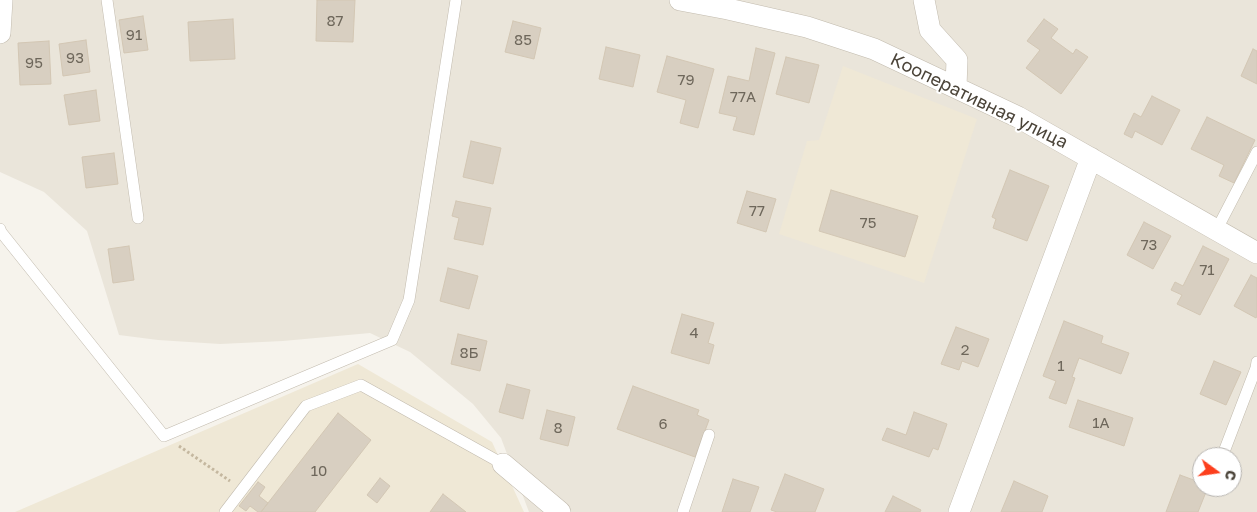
<!DOCTYPE html>
<meta charset="utf-8">
<style>
body{margin:0}
#map{position:relative;width:1257px;height:512px;overflow:hidden;background:#f6f3ec;font-family:"Golos Text",sans-serif}
canvas{display:block}
.north{position:absolute;left:1192px;top:447px;width:50px;height:50px;box-sizing:border-box;background:#fff;border:1px solid #b7b4b0;border-radius:50%;rotate:104deg;font-size:14px;font-weight:700;line-height:20px;text-align:center;color:#4b4439}
.north::after{content:'';display:block;margin:auto;width:18px;height:22px;background:#fc3f1d;clip-path:polygon(50% 0,100% 100%,50% 72%,0 100%)}
</style>
<div id="map">
<canvas width="1257" height="512"></canvas>
<div class="north">С</div>
</div>
<script>
const c = document.querySelector('canvas').getContext('2d');
c.lineJoin = 'round';
function paint(path, color) { c.fillStyle = color; c.fill(path, 'evenodd'); }
const shape = rows => new Path2D(rows.map(r => 'M' + r).join(''));
function trace(path, color, width, dash) { c.strokeStyle = color; c.lineWidth = width; c.lineCap = dash ? 'butt' : 'round'; c.setLineDash(dash || []); c.stroke(path); }
function label(font, color, halo, rows, align = 'center') {
  c.font = font + ' "Golos Text",sans-serif'; c.lineWidth = 4; c.setLineDash([]); c.textBaseline = 'middle'; c.strokeStyle = halo; c.fillStyle = color; for (const [text, x, y, turn = 0] of rows) {
    c.save(); c.translate(x, y); c.rotate((+turn || 0) * Math.PI / 180); c.textAlign = isNaN(turn) ? turn : align; if (halo) c.strokeText(text, 0, 0); c.fillText(text, 0, 0); c.restore();
  }
}
paint(shape([
 [0,0,1257,0,1257,512,529,512,501,438,473,404,410,352,370,333,283,341,220,344,158,340,119,335,87,231,44,192,0,172],
 [1202,457,1232,457,1232,487,1202,487]
]), '#eae5da');
paint(shape([
 [843,66,977,119,924,283,779,234,807,141,819,140],
 [358,364,492,442,524,512,15,512]
]), '#efe8d6');
const building = shape([
 [317,0,355,0,353,42,316,41,317,0],
 [143,16,148,50,124,53,119,20,143,16],
 [233,19,235,59,190,61,188,22,233,19],
 [1044,19,1058,29,1051,38,1073,54,1076,49,1088,57,1061,94,1026,68,1040,50,1027,41,1044,19],
 [513,21,541,28,534,59,505,52,513,21],
 [86,40,90,72,63,76,59,44,86,40],
 [49,41,51,84,20,85,18,43,49,41],
 [606,47,640,55,633,87,599,79,606,47],
 [756,48,775,53,754,135,733,130,737,117,719,113,728,76,749,81,756,48],
 [1253,49,1257,51,1257,84,1241,76,1253,49],
 [667,56,714,69,698,128,680,123,686,100,657,92,667,56],
 [786,57,819,65,809,103,776,94,786,57],
 [96,90,100,121,69,125,64,95,96,90],
 [1152,96,1180,110,1162,145,1135,131,1132,138,1124,134,1134,113,1141,117,1152,96],
 [1207,117,1255,140,1234,183,1219,176,1224,165,1191,149,1207,117],
 [471,141,501,148,493,184,463,177,471,141],
 [114,153,118,184,86,188,82,157,114,153],
 [1010,170,1049,186,1027,241,993,228,996,219,992,217,1010,170],
 [831,190,918,216,905,257,819,231,831,190],
 [747,191,776,199,766,232,737,223,747,191],
 [456,201,491,208,483,245,454,239,459,218,452,216,456,201],
 [1144,222,1171,236,1153,269,1127,255,1144,222],
 [129,246,134,280,113,283,108,249,129,246],
 [1203,246,1229,259,1200,315,1177,304,1182,295,1171,290,1175,282,1183,286,1203,246],
 [448,268,478,276,469,309,440,301,448,268],
 [1251,275,1257,278,1257,316,1256,318,1234,306,1251,275],
 [682,314,714,323,708,343,714,345,709,364,671,353,682,314],
 [1064,321,1103,336,1101,343,1129,353,1121,374,1079,358,1072,377,1075,378,1066,404,1049,398,1056,381,1043,376,1064,321],
 [956,327,989,339,978,367,962,361,959,370,941,364,956,327],
 [458,334,487,341,480,371,451,364,458,334],
 [1214,361,1241,372,1226,405,1200,394,1214,361],
 [507,384,530,390,523,419,499,412,507,384],
 [633,386,699,410,697,415,709,420,695,457,617,429,633,386],
 [1078,400,1133,418,1124,446,1069,427,1078,400],
 [547,410,575,417,568,446,540,439,547,410],
 [914,412,947,424,938,450,933,448,929,457,882,440,887,428,906,435,914,412],
 [338,413,371,440,315,512,261,512,338,413],
 [785,474,824,489,815,512,777,512,771,510,785,474],
 [1180,475,1202,483,1202,487,1208,487,1198,512,1166,512,1180,475],
 [380,478,390,486,377,503,367,495,380,478],
 [733,479,759,487,750,512,722,512,733,479],
 [1014,481,1048,496,1042,512,1001,512,1014,481],
 [258,482,265,487,259,496,268,503,261,512,258,512,250,506,246,511,239,506,258,482],
 [443,494,466,512,430,512,443,494],
 [893,496,921,510,920,512,885,512,893,496]
]);
paint(building, '#d8cfc1');
trace(building, '#d3c7b4', 1);
const lane = shape([
 [107,0,138,218],
 [0,229,1,232,164,436,392,340,409,300,456,0],
 [1216,231,1257,152],
 [1222,457,1256,368,1257,362],
 [225,512,306,406,361,385,503,464],
 [683,512,709,435]
]);
const street = shape([
 [680,0,728,9,807,27,874,49,1018,117,1257,253],
 [924,0,930,30,957,60,956,87],
 [0,33,2,0],
 [503,464,560,512],
 [959,512,1091,158]
]);
trace(lane, '#c2bbae', 12);
trace(street, '#c2bbae', 22);
trace(shape([
 [179,446,230,481]
]), '#c4b79f', 3, [2.5, 2.5]);
trace(lane, '#fff', 11);
trace(street, '#fff', 21);
label('15px', '#6e675b', null, [
 ["87",335,21],
 ["91",134,35],
 ["85",523,40],
 ["93",75,58],
 ["95",34,63],
 ["79",686,80],
 ["77А",743,97],
 ["77",757,211],
 ["75",868,223],
 ["73",1149,245],
 ["71",1207,270],
 ["4",694,333],
 ["2",965,350],
 ["8Б",469,353],
 ["1",1061,366],
 ["1А",1101,423],
 ["6",663,424],
 ["8",558,428],
 ["10",319,471]
]);
label('18px', '#4b4439', '#fff', [
 ["Кооперативная улица",979,101,26]
]);
</script>
